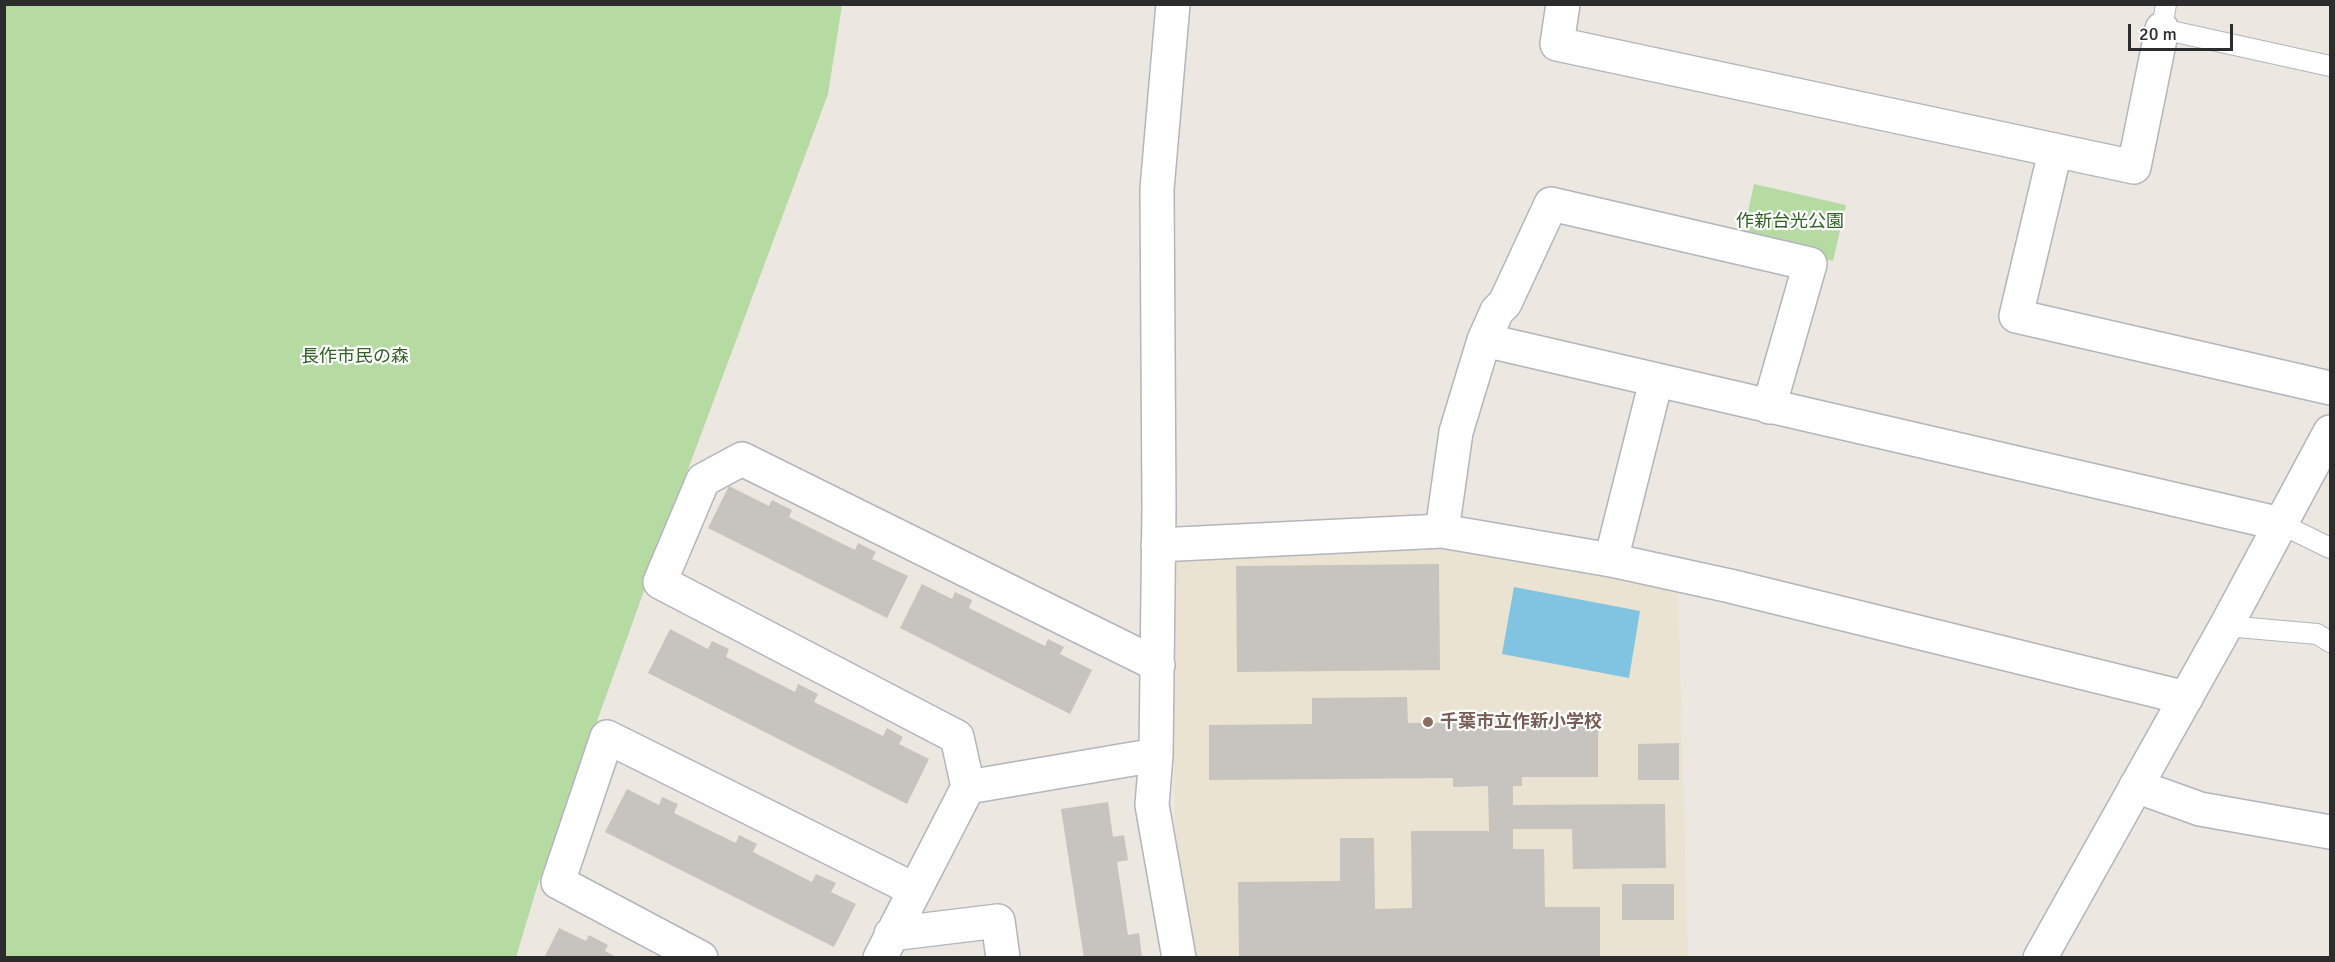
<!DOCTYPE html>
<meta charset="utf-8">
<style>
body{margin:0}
#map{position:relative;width:2335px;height:962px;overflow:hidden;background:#ece7e0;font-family:Signika,sans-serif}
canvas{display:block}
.frame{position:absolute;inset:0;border:6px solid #2c2c2c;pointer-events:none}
.scale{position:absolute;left:2128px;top:24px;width:105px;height:27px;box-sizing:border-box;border:3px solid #2c2c2c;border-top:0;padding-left:8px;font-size:18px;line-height:21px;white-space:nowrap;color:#2c2c2c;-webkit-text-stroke:4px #fff;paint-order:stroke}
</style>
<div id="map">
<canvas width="2335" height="962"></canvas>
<div class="frame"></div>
<div class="scale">20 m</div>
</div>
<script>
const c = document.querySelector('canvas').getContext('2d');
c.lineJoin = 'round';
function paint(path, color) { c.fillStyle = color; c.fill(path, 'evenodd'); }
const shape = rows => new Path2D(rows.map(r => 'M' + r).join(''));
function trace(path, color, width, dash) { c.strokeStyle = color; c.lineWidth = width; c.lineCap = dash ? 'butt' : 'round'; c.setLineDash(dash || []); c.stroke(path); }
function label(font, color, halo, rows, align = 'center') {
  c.font = font + ' Signika,"Noto Sans JP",sans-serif'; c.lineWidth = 4.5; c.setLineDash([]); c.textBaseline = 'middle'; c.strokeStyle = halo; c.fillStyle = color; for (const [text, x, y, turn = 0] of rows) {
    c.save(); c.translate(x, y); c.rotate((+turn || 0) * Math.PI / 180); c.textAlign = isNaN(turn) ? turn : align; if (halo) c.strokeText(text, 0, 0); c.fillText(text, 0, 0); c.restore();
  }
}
paint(shape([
 [1420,545,1678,590,1688,957,1196,957,1175,854,1172,563,1191,550]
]), '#ebe3d1');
paint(shape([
 [5,5,842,5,828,94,687,472,537,887,516,957,5,958],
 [1754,184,1846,205,1833,261,1742,240]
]), '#b5dba3');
paint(shape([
 [1514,587,1640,611,1629,678,1502,654]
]), '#80c4e1');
paint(shape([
 [729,486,769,506,772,500,792,510,789,517,855,550,858,543,876,552,872,559,908,576,887,618,708,528],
 [1439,564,1440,670,1237,672,1236,566],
 [922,584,952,599,955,592,972,600,969,608,1045,646,1048,639,1064,647,1060,654,1092,670,1070,714,900,628],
 [670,629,708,649,712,641,729,649,726,657,795,692,798,684,818,694,814,702,883,736,887,728,903,737,899,744,929,759,907,804,648,673],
 [1407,697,1408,723,1598,722,1598,777,1522,777,1522,786,1513,786,1513,805,1665,804,1666,868,1573,869,1572,829,1513,829,1513,849,1544,849,1545,907,1600,907,1600,958,1239,958,1238,882,1340,881,1340,838,1374,838,1375,909,1412,908,1411,831,1489,831,1488,786,1453,787,1453,778,1209,780,1209,725,1312,724,1312,698],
 [1679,743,1679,780,1638,780,1638,744],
 [627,789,659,805,662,797,678,804,674,813,736,843,739,835,757,844,753,852,812,882,816,874,836,883,831,892,856,904,834,947,605,832],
 [1108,802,1113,837,1124,835,1128,860,1117,862,1128,935,1139,933,1142,957,1084,958,1061,809],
 [1622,884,1674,884,1674,920,1622,920],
 [559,928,586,941,589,935,608,945,605,951,618,958,544,958]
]), '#c7c4bf');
const service = shape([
 [2166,4,2162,29,2330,66],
 [2281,524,2330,548],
 [2226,626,2317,634,2330,642]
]);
const minor = shape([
 [1173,4,1157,189,1159,507,1156,755,1152,805,1179,958],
 [1563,4,1557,44,2134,167,2162,29],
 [2055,152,2016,316,2330,388],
 [1484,340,2281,524],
 [1442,531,1456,432,1484,340,1497,311,1505,303,1551,204,1810,264,1769,407],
 [1158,545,1442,531,1611,560,1730,586,2186,698],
 [1611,560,1656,381],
 [2136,786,2200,809,2330,832],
 [968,787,957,737,660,582,703,480,742,459,1158,665],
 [891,934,998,921,1003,958],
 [701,958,558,882,607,737,915,890],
 [880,958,968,787,1156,755]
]);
const tertiary = shape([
 [2040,958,2226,626,2330,432]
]);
trace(service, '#b3b5be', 22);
trace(minor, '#b3b5be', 36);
trace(tertiary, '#b3b5be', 36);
trace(service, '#fff', 20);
trace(minor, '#fff', 33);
trace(tertiary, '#fff', 33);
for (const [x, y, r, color] of [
 [1428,722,6,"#8d6e63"]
]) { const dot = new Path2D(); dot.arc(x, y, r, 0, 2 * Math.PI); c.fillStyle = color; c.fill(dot); trace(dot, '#fff', 2); }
label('18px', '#2e6123', '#fff', [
 ["作新台光公園",1790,222],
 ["長作市民の森",355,357]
]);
label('bold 18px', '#785e54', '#fff', [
 ["千葉市立作新小学校",1440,722]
], 'left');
</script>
